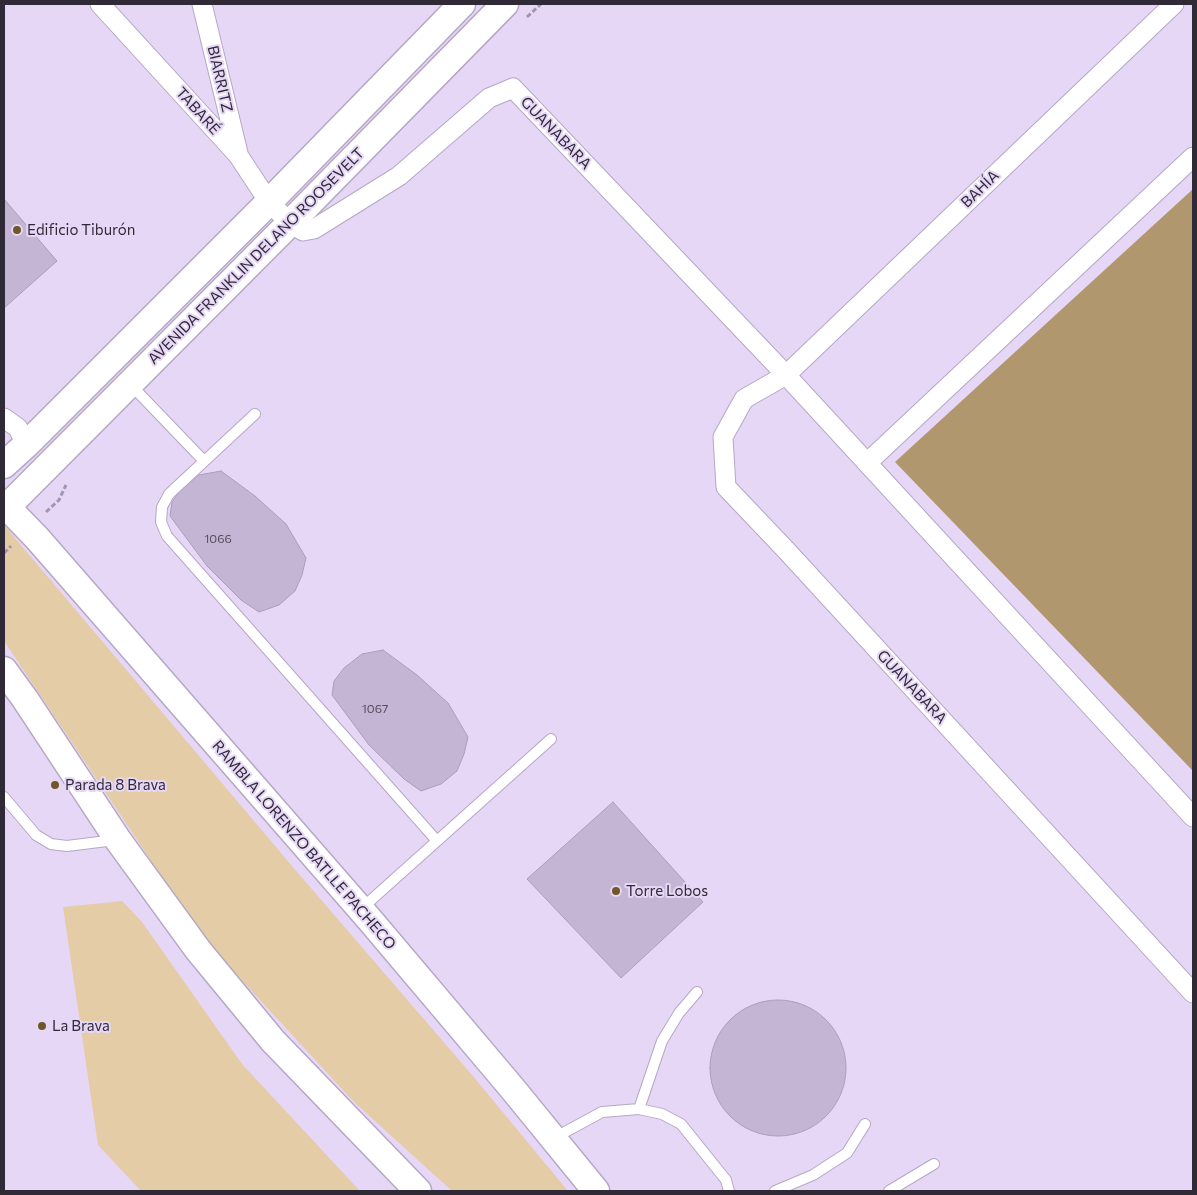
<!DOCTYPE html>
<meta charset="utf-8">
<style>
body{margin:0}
#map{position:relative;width:1197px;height:1195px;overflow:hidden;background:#e6d7f7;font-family:Commissioner,sans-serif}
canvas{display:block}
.frame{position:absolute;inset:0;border:5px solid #302a36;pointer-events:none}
</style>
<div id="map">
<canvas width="1197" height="1195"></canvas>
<div class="frame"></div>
</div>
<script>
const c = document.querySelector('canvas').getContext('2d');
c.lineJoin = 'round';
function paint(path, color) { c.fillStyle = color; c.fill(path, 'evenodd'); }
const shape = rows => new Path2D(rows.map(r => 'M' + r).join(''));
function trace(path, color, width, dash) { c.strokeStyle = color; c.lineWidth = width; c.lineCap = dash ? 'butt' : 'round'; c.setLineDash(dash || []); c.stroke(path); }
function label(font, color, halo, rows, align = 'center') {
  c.font = font + ' Commissioner,sans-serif'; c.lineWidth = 4; c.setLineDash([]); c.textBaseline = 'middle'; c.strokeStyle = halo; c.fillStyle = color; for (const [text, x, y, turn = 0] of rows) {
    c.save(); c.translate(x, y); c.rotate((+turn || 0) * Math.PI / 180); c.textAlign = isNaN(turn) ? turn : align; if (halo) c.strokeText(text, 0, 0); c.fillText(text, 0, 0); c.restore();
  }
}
paint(shape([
 [4,525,292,866,472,1075,568,1191,452,1191,353,1101,213,949,170,889,4,641],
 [122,901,142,922,242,1064,360,1191,141,1191,98,1145,63,907]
]), '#e4cca6');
paint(shape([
 [1193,189,1193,771,895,462]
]), '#b1976d');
const building = shape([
 [4,199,57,261,4,308,4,199],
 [221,471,255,496,286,524,306,558,302,575,295,591,279,605,259,612,241,600,207,566,170,516,172,502,182,488,199,475,221,471],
 [383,650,417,675,448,703,468,737,464,754,457,771,441,784,421,791,404,779,369,745,332,695,334,681,344,668,362,654,383,650],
 [613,802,703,902,621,978,527,879,613,802],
 '710 1068a68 68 0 1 1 136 0a68 68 0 1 1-136 0Z'
]);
paint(building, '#c4b5d4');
trace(building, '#ac9dbc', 1);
const lane = shape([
 [130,384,204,461],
 [255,414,169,494,162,507,161,522,167,536,437,841],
 [4,797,36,835,51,844,67,846,115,840],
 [361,909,551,739],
 [639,1109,662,1041,679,1013,697,992],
 [554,1138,602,1112,639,1109,662,1114,681,1124,726,1180,729,1191],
 [775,1191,813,1175,847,1153,865,1124],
 [889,1191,934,1164]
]);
const street = shape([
 [100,4,238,155,269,202,290,223,303,231,314,229,399,176,489,98,513,88,786,375,1193,817],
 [202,4,238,153],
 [1174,4,786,375,744,399,723,437,726,487,785,549,1193,993],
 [4,418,18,428,26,445],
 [867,463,1193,157]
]);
const secondary = shape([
 [4,465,26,445,269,202,462,4],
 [4,504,37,538,370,920,512,1088,596,1191],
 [7,507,290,223,505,4],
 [4,670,25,699,118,840,198,950,273,1041,418,1191]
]);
trace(lane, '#b6a7c5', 12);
trace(street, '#b6a7c5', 21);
trace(secondary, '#b6a7c5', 29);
trace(shape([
 [527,17,541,4],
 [46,512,59,500,66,485],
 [4,553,11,546]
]), '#a296af', 3, [5, 2.5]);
trace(lane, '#fff', 10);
trace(street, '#fff', 19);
trace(secondary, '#fff', 26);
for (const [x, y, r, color] of [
 [17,230,5,"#715628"],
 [55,785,5,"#715628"],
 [616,891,5,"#715628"],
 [42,1026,5,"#715628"]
]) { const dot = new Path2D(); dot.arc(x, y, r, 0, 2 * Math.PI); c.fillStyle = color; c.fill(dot); trace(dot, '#e6d7f7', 2); }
label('12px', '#554d5e', null, [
 ["1066",218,539],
 ["1067",375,709]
]);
label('15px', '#302a36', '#e6d7f7', [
 ["BIARRITZ",220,79,77],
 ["TABARÉ",198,111,48],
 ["GUANABARA",556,133,46],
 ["BAHÍA",980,189,-44],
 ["AVENIDA FRANKLIN DELANO ROOSEVELT",256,256,-45],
 ["GUANABARA",912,687,47],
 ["RAMBLA LORENZO BATLLE PACHECO",304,845,49]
]);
label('15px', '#302a36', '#e6d7f7', [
 ["Edificio Tiburón",27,230],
 ["Parada 8 Brava",65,785],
 ["Torre Lobos",626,891],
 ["La Brava",52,1026]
], 'left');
</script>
